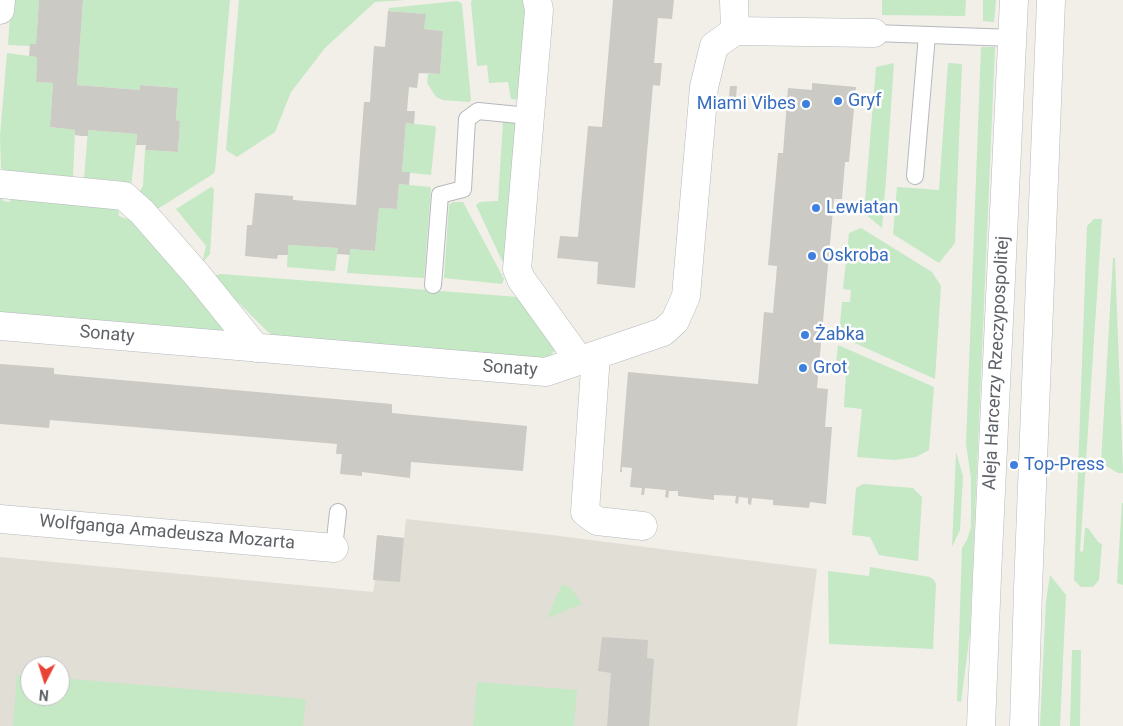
<!DOCTYPE html>
<meta charset="utf-8">
<style>
body{margin:0}
#map{position:relative;width:1123px;height:726px;overflow:hidden;background:#f1efe8;font-family:Roboto,sans-serif}
canvas{display:block}
.north{position:absolute;left:20px;top:656px;width:50px;height:50px;box-sizing:border-box;background:#fff;border:1px solid #bfc1c3;border-radius:50%;rotate:185deg;font-size:14px;font-weight:700;line-height:20px;text-align:center;color:#5f6368}
.north::after{content:'';display:block;margin:auto;width:18px;height:22px;background:#ea4335;clip-path:polygon(50% 0,100% 100%,50% 72%,0 100%)}
</style>
<div id="map">
<canvas width="1123" height="726"></canvas>
<div class="north">N</div>
</div>
<script>
const c = document.querySelector('canvas').getContext('2d');
c.lineJoin = 'round';
function paint(path, color) { c.fillStyle = color; c.fill(path, 'evenodd'); }
const shape = rows => new Path2D(rows.map(r => 'M' + r).join(''));
function trace(path, color, width, dash) { c.strokeStyle = color; c.lineWidth = width; c.lineCap = dash ? 'butt' : 'round'; c.setLineDash(dash || []); c.stroke(path); }
function label(font, color, halo, rows, align = 'center') {
  c.font = font + ' Roboto,sans-serif'; c.lineWidth = 5; c.setLineDash([]); c.textBaseline = 'middle'; c.strokeStyle = halo; c.fillStyle = color; for (const [text, x, y, turn = 0] of rows) {
    c.save(); c.translate(x, y); c.rotate((+turn || 0) * Math.PI / 180); c.textAlign = isNaN(turn) ? turn : align; if (halo) c.strokeText(text, 0, 0); c.fillText(text, 0, 0); c.restore();
  }
}
paint(shape([
 [406,519,552,535,817,569,797,726,0,726,0,557,373,592,375,580,373,580,377,535,404,538],
 [30,666,60,666,60,696,30,696]
]), '#e1ded6');
paint(shape([
 [11,0,39,0,36,44,30,44,30,46,8,45],
 [83,0,230,0,215,171,213,174,156,210,139,193,143,186,145,150,178,152,180,121,176,120,178,88,141,85,140,90,77,85],
 [239,0,406,0,375,2,325,48,291,92,275,132,237,157,226,150],
 [472,0,529,0,519,100,511,99,508,82,489,83,487,65,477,66,471,3],
 [882,0,966,0,965,16,882,15],
 [983,0,996,0,994,22,983,21],
 [458,1,462,4,471,100,469,102,443,100,436,97,427,83,428,74,440,74,443,31,424,29,425,14,388,11,389,8],
 [981,47,995,47,970,633,961,702,957,701,962,548,967,540,971,527,971,478,966,444],
 [7,53,37,57,36,82,53,83,50,127,75,130,73,177,9,172,1,168,0,136],
 [894,63,886,179,882,228,864,213,876,67],
 [948,63,962,64,955,243,939,263,893,234,897,187,939,190],
 [503,121,515,123,519,125,511,280,476,205,480,202,498,201],
 [406,123,435,126,436,128,431,175,402,172],
 [88,130,137,134,131,187,122,181,84,178],
 [399,184,430,187,431,189,424,278,347,273,350,249,375,251,379,208,397,209],
 [211,187,214,189,214,191,210,254,202,263,206,246,176,209],
 [0,195,2,195,3,201,10,202,11,198,118,205,119,216,127,219,131,216,183,274,223,329,220,332,0,319],
 [453,202,463,202,504,279,502,284,444,278,449,205],
 [1094,219,1102,219,1080,551,1083,552,1085,528,1088,528,1099,543,1102,544,1099,580,1093,587,1081,587,1074,580,1087,226],
 [861,228,932,272,941,286,935,379,839,336,842,302,850,302,851,290,843,289,849,233],
 [288,245,338,248,335,271,287,267],
 [1113,258,1115,258,1123,473,1118,473,1101,463],
 [221,274,518,297,555,350,548,359,279,340,267,331,212,276],
 [838,345,934,387,929,450,916,457,895,460,857,457,862,409,844,407,846,373,835,372],
 [956,452,963,476,960,530,952,547],
 [863,484,913,488,922,497,918,561,879,555,870,537,852,535,856,488],
 [1122,503,1123,503,1123,585,1117,583],
 [870,567,930,577,934,580,936,584,933,649,829,644,828,571,869,576],
 [1050,575,1066,595,1060,726,1040,726,1046,601],
 [562,584,571,588,582,604,547,618],
 [1072,650,1081,650,1080,726,1070,726],
 [17,675,30,676,30,696,60,696,60,678,306,699,303,726,13,726],
 [477,682,577,690,574,726,473,726]
]), '#c5e8c5');
paint(shape([
 [39,0,83,0,77,85,140,90,140,85,178,88,176,120,180,121,178,152,145,150,146,145,136,145,137,134,88,130,88,136,82,136,75,135,75,130,50,127,53,83,36,82,37,57,29,56,30,44,36,44],
 [613,0,674,0,672,19,658,18,654,63,662,63,660,86,653,85,635,288,597,284,598,262,557,258,560,236,578,237,588,126,602,127],
 [388,11,426,14,424,29,443,31,440,74,419,73,417,88,409,87,407,111,415,111,414,124,406,123,402,172,410,172,409,185,399,184,397,209,379,208,375,251,350,249,350,255,337,254,338,248,288,245,288,255,278,255,277,259,245,256,247,225,252,225,255,193,293,196,293,200,356,205,364,102,370,102,374,46,385,47],
 [812,83,856,87,849,162,845,162,842,199,834,199,817,388,828,389,825,427,832,427,826,504,810,502,809,508,773,505,773,500,752,498,751,505,748,504,748,498,739,497,738,504,735,503,736,496,714,495,714,500,678,496,678,491,669,491,668,498,665,497,666,490,645,488,644,495,641,495,642,488,630,487,632,468,622,467,622,472,620,472,628,372,758,384,764,312,773,313,777,266,768,265,778,153,783,153,788,88,812,90],
 [730,86,737,86,736,98,729,97],
 [0,364,54,368,54,374,392,404,392,413,527,426,523,471,411,462,410,478,362,472,362,476,340,474,342,454,336,454,337,444,50,420,49,428,0,424],
 [377,535,404,538,400,582,373,580],
 [602,637,648,640,647,658,654,659,649,726,607,726,611,673,598,671]
]), '#cccac5');
const lane = shape([
 [874,33,1013,38],
 [915,176,927,35],
 [433,285,440,195,463,189,467,119,478,111,529,116],
 [334,548,338,512]
]);
const street = shape([
 [537,0,539,10,517,269,521,279,580,361],
 [0,10,1,0],
 [735,31,874,33],
 [0,184,124,196,142,212,198,276,256,348],
 [0,326,546,372,663,332,675,321,686,296,704,87,714,46,735,31,734,0],
 [596,355,585,512,597,521,643,526],
 [0,519,334,548]
]);
const secondary = shape([
 [981,726,987,576,1014,0],
 [1024,726,1028,589,1051,0]
]);
trace(lane, '#b5b8bc', 18);
trace(street, '#b5b8bc', 29);
trace(secondary, '#b6babf', 29);
trace(lane, '#fff', 16);
trace(street, '#fff', 28);
trace(secondary, '#fff', 28);
for (const [x, y, r, color] of [
 [838,101,5,"#3f7fe0"],
 [806,104,5,"#3f7fe0"],
 [816,208,5,"#3f7fe0"],
 [812,256,5,"#3f7fe0"],
 [805,335,5,"#3f7fe0"],
 [803,368,5,"#3f7fe0"],
 [1014,465,5,"#3f7fe0"]
]) { const dot = new Path2D(); dot.arc(x, y, r, 0, 2 * Math.PI); c.fillStyle = color; c.fill(dot); trace(dot, '#fff', 2); }
label('18px', '#366cbe', '#fff', [
 ["Gryf",848,101],
 ["Miami Vibes",796,104,"right"],
 ["Lewiatan",826,208],
 ["Oskroba",822,256],
 ["Żabka",815,335],
 ["Grot",813,368],
 ["Top-Press",1024,465]
], 'left');
label('18px', '#5f6368', '#fff', [
 ["Sonaty",107,335,5],
 ["Aleja Harcerzy Rzeczypospolitej",997,363,-87],
 ["Sonaty",510,369,4],
 ["Wolfganga Amadeusza Mozarta",167,533,5]
]);
</script>
